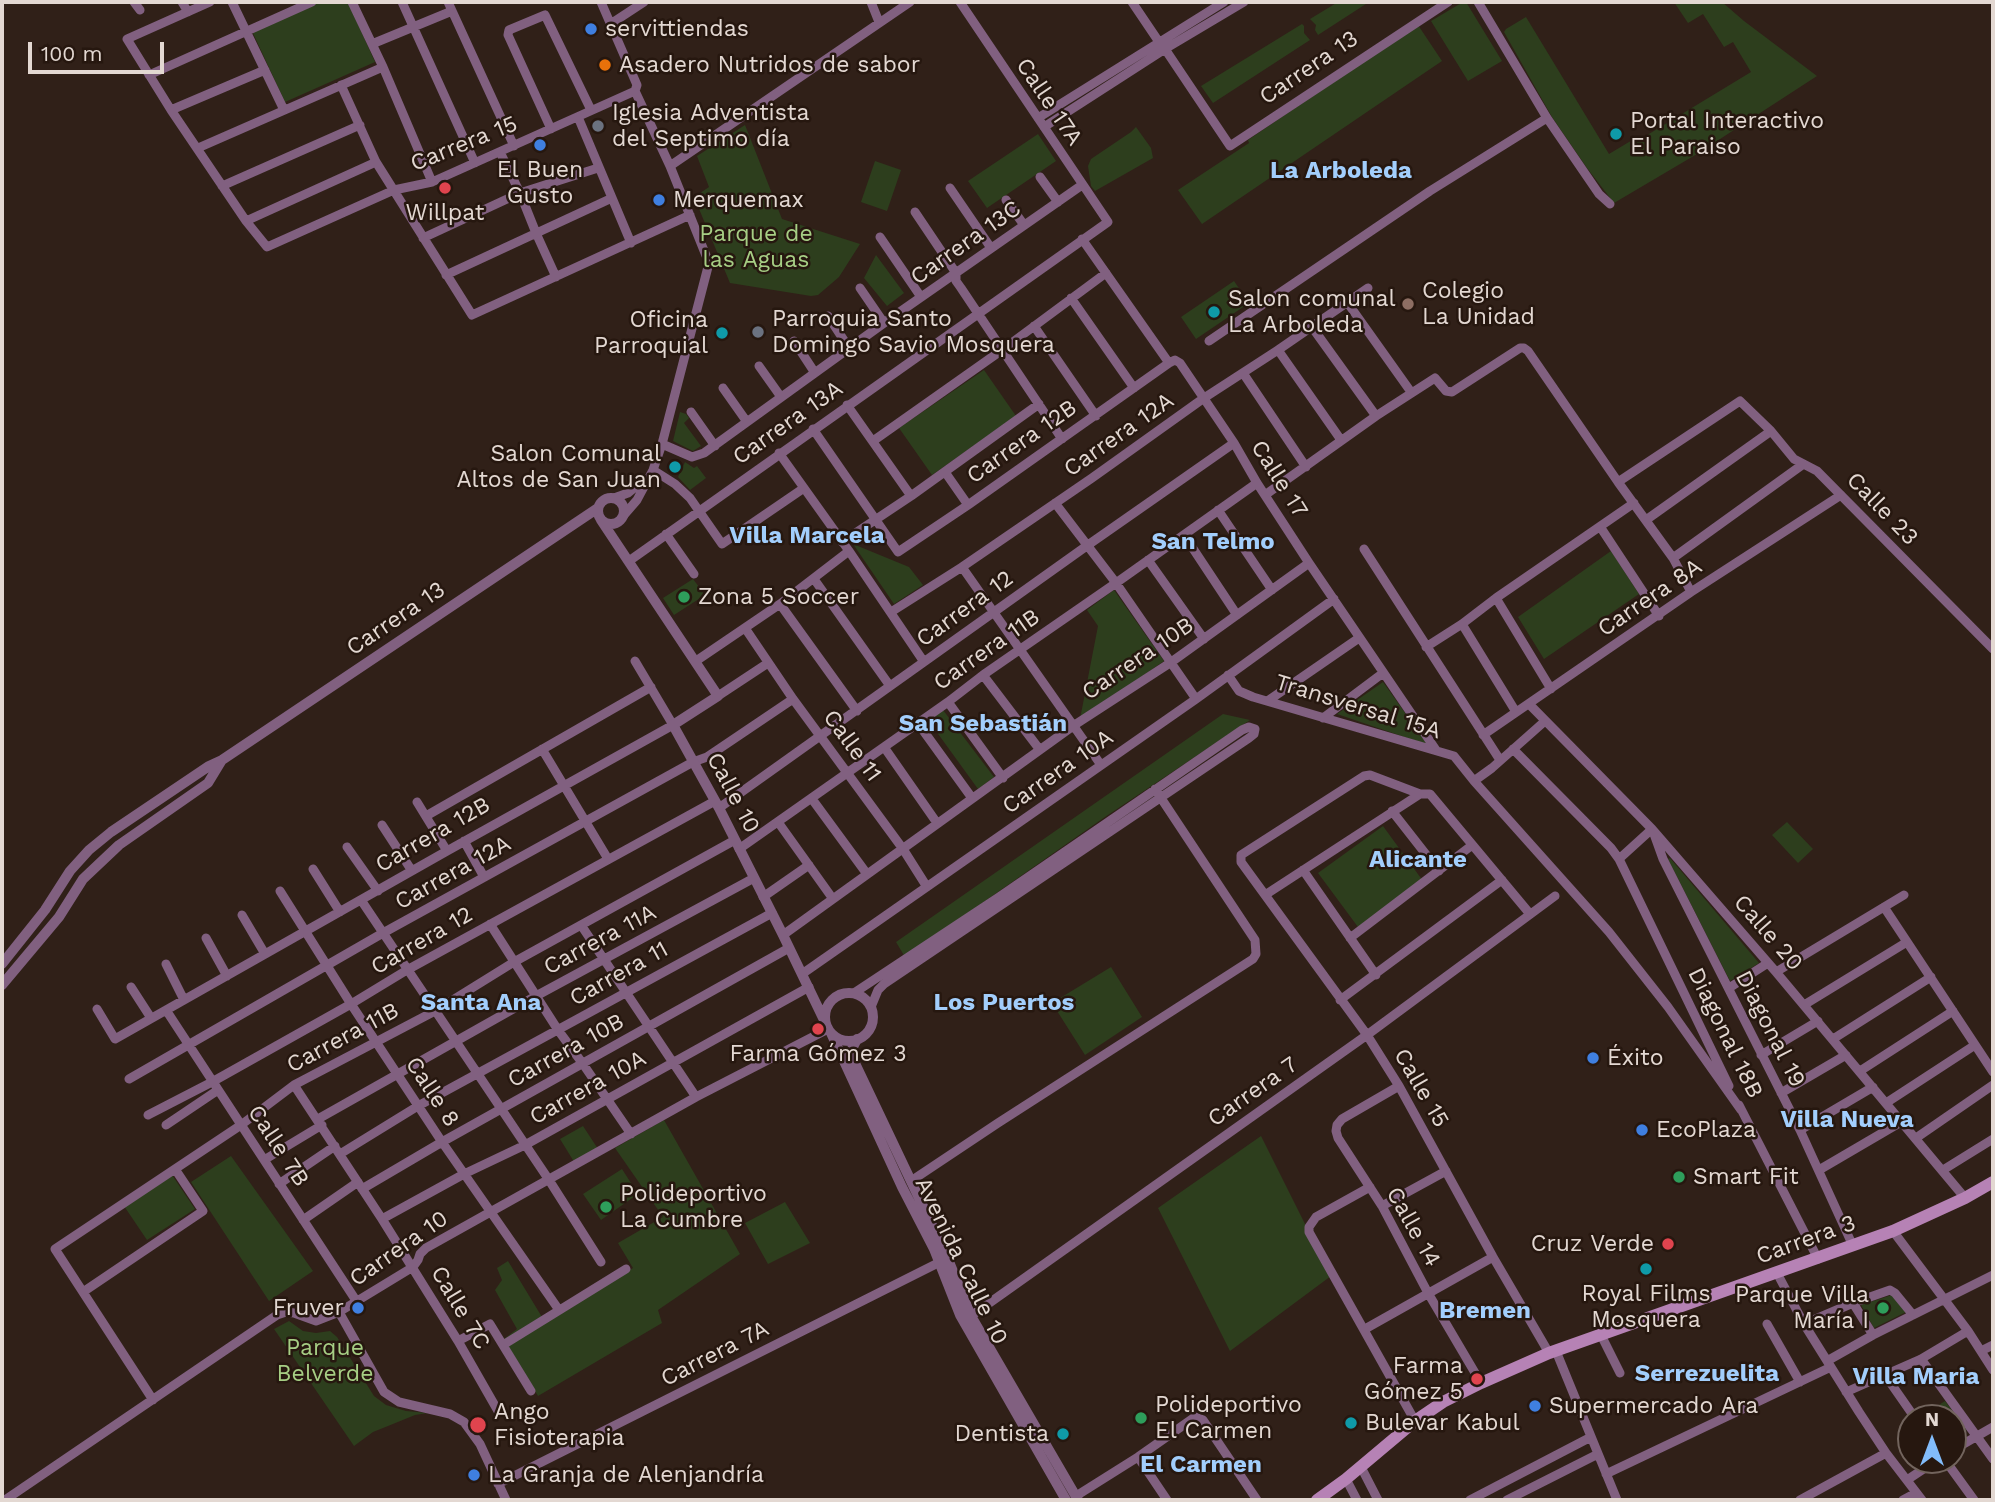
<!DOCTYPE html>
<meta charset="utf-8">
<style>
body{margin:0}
#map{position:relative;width:1995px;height:1502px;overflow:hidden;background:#302018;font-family:"Work Sans",sans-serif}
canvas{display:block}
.frame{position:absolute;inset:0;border:4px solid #e3d8d2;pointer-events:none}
.north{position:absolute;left:1897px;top:1404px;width:70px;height:70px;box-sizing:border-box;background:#26170f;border:2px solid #72645d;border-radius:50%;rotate:0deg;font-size:19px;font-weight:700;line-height:28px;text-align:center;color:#e3d8d2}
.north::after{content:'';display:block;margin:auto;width:24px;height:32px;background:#82bcfa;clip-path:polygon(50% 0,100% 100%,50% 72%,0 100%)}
.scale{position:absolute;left:28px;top:42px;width:136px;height:32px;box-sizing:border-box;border:4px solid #e3d8d2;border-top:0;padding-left:9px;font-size:21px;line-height:24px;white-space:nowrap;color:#e3d8d2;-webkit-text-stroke:5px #26170f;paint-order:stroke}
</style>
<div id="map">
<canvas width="1995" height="1502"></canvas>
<div class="frame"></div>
<div class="north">N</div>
<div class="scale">100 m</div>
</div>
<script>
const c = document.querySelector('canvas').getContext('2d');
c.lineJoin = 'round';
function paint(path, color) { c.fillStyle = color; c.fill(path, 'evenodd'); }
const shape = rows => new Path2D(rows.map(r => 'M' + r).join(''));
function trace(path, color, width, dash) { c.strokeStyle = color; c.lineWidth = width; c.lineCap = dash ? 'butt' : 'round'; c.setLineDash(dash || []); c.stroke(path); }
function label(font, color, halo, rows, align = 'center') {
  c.font = font + ' "Work Sans",sans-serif'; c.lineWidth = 5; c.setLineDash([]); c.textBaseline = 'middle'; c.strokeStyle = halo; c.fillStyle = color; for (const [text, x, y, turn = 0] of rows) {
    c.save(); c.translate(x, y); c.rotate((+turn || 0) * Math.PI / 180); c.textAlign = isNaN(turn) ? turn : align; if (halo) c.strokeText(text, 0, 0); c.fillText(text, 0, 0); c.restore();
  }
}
paint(shape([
 [319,2,348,2,375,62,285,102,252,31],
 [1338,2,1369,2,1318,35,1315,30,1316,25,1310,19],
 [1463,2,1466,2,1502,61,1468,81,1431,21],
 [1674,2,1722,2,1744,21,1817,76,1697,154,1614,203,1587,168,1552,117,1504,32,1506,29,1526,17,1609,154,1634,139,1639,140,1751,72,1733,42,1724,47,1703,14,1688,23],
 [1302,24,1304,26,1304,33,1310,40,1213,103,1201,86],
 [1418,25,1442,61,1202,224,1178,190,1249,143,1248,140],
 [745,125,782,219,860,244,839,277,818,295,811,296,730,283,694,197,709,187,697,156],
 [1136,127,1151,148,1153,158,1095,191,1091,186,1088,166,1091,159,1131,132],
 [1038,134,1056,161,987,208,968,181],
 [875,161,901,170,887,211,861,202],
 [876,255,904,293,887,306,864,278],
 [1234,281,1249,303,1196,339,1181,317],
 [984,370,1016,416,932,475,899,428],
 [680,412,686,414,689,418,684,423,701,446,693,451,673,441],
 [685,462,694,468,697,466,706,478,690,490,678,477],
 [853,544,909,567,923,585,894,604],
 [1611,551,1639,594,1544,659,1518,617],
 [693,579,705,595,674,615,663,598],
 [1114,590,1164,661,1080,719,1098,626,1087,610],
 [1383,682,1428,745,1337,714],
 [943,710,994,777,978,789,928,720],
 [1223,714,1250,720,1105,817,905,957,896,942],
 [1787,822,1813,849,1798,863,1772,835],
 [1383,826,1423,881,1358,927,1318,873],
 [1670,858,1759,963,1730,981,1668,859],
 [1111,967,1142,1017,1085,1055,1052,1003],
 [664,1120,740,1254,658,1310,662,1323,538,1396,504,1339,517,1329,495,1290,502,1280,497,1268,508,1261,545,1322,633,1268,618,1243,663,1217,615,1148],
 [583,1126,600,1152,576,1165,560,1139],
 [1261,1136,1331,1276,1230,1351,1158,1208],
 [231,1156,313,1271,269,1301,191,1182],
 [622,1169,638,1194,601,1220,583,1194],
 [172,1175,195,1209,147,1240,124,1206],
 [785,1202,810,1243,768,1264,745,1223],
 [1892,1295,1906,1312,1874,1328,1861,1305],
 [289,1321,303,1331,316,1333,330,1331,337,1337,374,1396,386,1405,406,1411,428,1413,415,1415,388,1426,373,1432,354,1446,274,1329],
 [1945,1401,1967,1430,1953,1440,1953,1418,1923,1418,1922,1416]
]), '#2d3e1d');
trace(shape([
 [134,2,140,10],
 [182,2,188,12],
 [210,2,127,39,171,110,246,221,267,247,394,190,432,182,635,91],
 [232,2,284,110],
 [352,2,383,67,432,182],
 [402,2,475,163],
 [448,2,514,146],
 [601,2,637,85,635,91,670,166,709,263,662,444,653,470,637,500,624,515],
 [871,2,879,22],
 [1132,2,1159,42],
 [1478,2,1547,118,1599,194,1610,204],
 [612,23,644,2],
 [372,44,452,11],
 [1165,49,1230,146,1448,2],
 [149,75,312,2],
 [341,85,376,162,472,315,690,215],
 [171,110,265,70],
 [578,117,631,243],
 [1038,118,1224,2],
 [1044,127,1165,49,1244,2],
 [551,129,508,35,509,30,545,15,591,110],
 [198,148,383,67],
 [500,152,520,193,536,233,556,277],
 [670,166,910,2],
 [1040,177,1058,202],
 [222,186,360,125],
 [950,188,991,248],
 [1006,200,1024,225],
 [915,212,956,273,956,281,961,288,1062,439],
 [246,221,376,162],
 [880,237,921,297],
 [423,238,520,193,598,168],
 [1082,239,1169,363],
 [446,275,612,198],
 [860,288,884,323],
 [1071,298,1134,388],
 [1347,302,1411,392],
 [828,316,849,348],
 [1034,326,1096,416],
 [1312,327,1376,416],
 [794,341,815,373],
 [1209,341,1430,191,1547,118],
 [1278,350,1341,440],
 [1169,363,1175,360,1180,363,1234,443,1257,483,1309,563,1436,750],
 [759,366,781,397],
 [1243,373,1306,467],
 [723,388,747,422],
 [847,405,911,496],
 [691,412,715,446],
 [813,429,898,552,968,505,1169,363],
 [873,441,1002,350,1106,273],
 [662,444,692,457,704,453,884,323,1082,185],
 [779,453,849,551,924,662],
 [653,470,675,484,690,498,722,544,804,488],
 [945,472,968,505],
 [1618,482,1740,401,1771,431,1794,459,1817,471,1993,649],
 [1265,495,1376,416,1435,378,1446,391,1452,392,1520,348,1524,348,1528,351,1618,482,1673,558,1691,592],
 [614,498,628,493,644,480],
 [1055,503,1116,583,1196,699],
 [1218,510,1272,590],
 [1646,520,1771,431],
 [1601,528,1659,616],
 [666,534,694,574],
 [1184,535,1237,615],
 [842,542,911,496,1039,404],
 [1364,549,1500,760],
 [1673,558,1802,465],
 [1148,560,1204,639],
 [629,561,1108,222,960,2],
 [962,567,1101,765],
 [814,579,890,686],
 [1496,598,1551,689],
 [780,604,857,711],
 [891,612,962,567,1092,478,1204,398,1278,350,1368,288],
 [1462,624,1516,712],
 [745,628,793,699,903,849,927,887],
 [1426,647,1462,624,1496,598,1634,503],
 [696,661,780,604,849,551],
 [983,675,1040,750],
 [1228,675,1239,691,1253,697,1454,756,1474,781,1609,932,1668,1007,1741,1110],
 [718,696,768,663],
 [1269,700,1359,638],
 [948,702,1003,778],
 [1529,704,1652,829,1776,972,1965,1198],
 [1323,718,1383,673],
 [917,722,972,798],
 [1483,735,1691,592,1841,495],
 [884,747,937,823],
 [542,749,608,859],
 [1513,749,1611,848,1619,859,1729,1086],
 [1474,781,1492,768,1545,721],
 [812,799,867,874],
 [417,802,447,851],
 [719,808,1088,545,1234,443],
 [1392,811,1439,871],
 [426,816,651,687],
 [778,822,833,899],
 [382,825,412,871],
 [1654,834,1663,859,1800,1130,1853,1246],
 [464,841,484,877],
 [347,847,378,891],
 [739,849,948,702,983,675,1116,583,1257,483],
 [1619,859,1652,829],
 [313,869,340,912],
 [1303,870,1376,975],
 [280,891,351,1004,442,1142,559,1310],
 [1265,895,1420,794],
 [763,897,809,865],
 [361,900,549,1180,601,1262],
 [1884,907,1993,1072],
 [1530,914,1430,794,1420,794,1370,775,1364,776,1241,855,1241,862,1367,1035,1399,1086,1493,1257,1549,1353],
 [242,915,265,954],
 [490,924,558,1030,583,1064,631,1134],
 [581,925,696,1097],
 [783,935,1073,726,1170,663,1309,563],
 [206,938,227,976],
 [1350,938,1471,846],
 [166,964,184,1000],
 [1776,972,1904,895],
 [802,974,1196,699,1334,599],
 [131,987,151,1018],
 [1729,988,1768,963],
 [854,993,999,897,1242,730,1249,727,1255,729],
 [1340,1000,1502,880],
 [1804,1005,1907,942],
 [871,1007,878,990,884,984,1249,738,1254,734,1255,729],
 [97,1009,115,1039,447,851,673,725,635,661],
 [166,1010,357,1302],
 [1833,1039,1931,977],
 [1761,1055,1818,1021],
 [1860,1071,1953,1011],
 [129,1079,383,933,693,762,707,757,793,699],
 [294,1085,382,1219,458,1341,498,1411],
 [1399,1086,1342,1119,1337,1125,1336,1131,1338,1138,1382,1206,1428,1293,1481,1383],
 [1781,1093,1846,1055],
 [1886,1103,1975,1045],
 [1739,1105,1818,1259],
 [148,1115,212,1082,351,1004,407,970,715,801],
 [318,1119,536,996,754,878],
 [166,1125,218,1090],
 [1800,1130,1873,1087],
 [1916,1138,1993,1085],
 [340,1154,418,1106,772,913],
 [264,1160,322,1125],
 [1819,1170,1901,1122],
 [1943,1170,1993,1139],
 [911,1181,998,1123,1253,959,1256,954,1255,940,1155,789],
 [279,1184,335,1146],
 [1370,1187,1316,1217,1309,1227,1309,1232,1415,1421],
 [362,1189,442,1142,789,948],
 [1382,1206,1446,1171],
 [382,1219,464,1174,525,1145,809,987],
 [303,1220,358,1182],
 [1893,1231,1968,1331,1993,1370],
 [1777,1273,1804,1324,1859,1412,1886,1453,1922,1500],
 [83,1292,203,1211,175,1169],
 [1853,1303,1873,1335],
 [339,1312,384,1392,399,1402,450,1414,464,1422,480,1444,506,1500],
 [971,1316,1367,1035,1555,896],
 [1767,1324,1800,1382],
 [1804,1324,1853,1303,1890,1290,1895,1293,1913,1315],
 [1365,1329,1493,1257],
 [1601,1335,1620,1373],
 [458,1341,490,1324,531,1391],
 [503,1345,626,1269],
 [1556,1351,1617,1500],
 [1981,1351,1993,1345],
 [1921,1359,1993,1459],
 [1827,1361,1873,1335,1993,1275],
 [1885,1375,1915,1418],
 [1846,1392,1921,1359,1968,1331],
 [153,1400,55,1249,241,1125,294,1085,435,1011,514,962,735,840],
 [1953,1450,1993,1427],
 [1138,1457,1167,1500],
 [1945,1460,1974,1500],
 [1361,1467,1378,1500],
 [1606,1474,1831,1367],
 [1346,1479,1357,1500],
 [1907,1480,1937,1460],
 [498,1484,944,1260],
 [1076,1496,1138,1457,1195,1417,1203,1420,1257,1500],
 [5,1500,277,1315,286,1312,294,1313,316,1321,339,1312,413,1267,418,1260,420,1254,426,1248,696,1097,828,1029],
 [1470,1500,1591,1437],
 [1507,1500,1598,1454],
 [1800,1500,1886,1453],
 [1903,1500,1916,1493]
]), '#816080', 9);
trace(shape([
 '598 511a13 13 0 1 1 26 0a13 13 0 1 1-26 0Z',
 [601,520,718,696,673,725,719,808,783,935,825,1022],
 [2,964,45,910,70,871,89,850,111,832,209,766,222,760,598,508],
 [2,985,59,917,83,879,119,845,208,783,222,760],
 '825 1017a24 24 0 1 1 48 0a24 24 0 1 1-48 0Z',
 [831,1033,902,1187,934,1249,960,1315,1066,1500],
 [857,1039,852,1049,852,1057,948,1259,971,1316,1078,1500]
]), '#816080', 10);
trace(shape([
 [1317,1500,1346,1479,1415,1421,1443,1402,1481,1383,1549,1353,1893,1231,1965,1198,1993,1182]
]), '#b682b5', 12);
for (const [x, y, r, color] of [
 [591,29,7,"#3f7fe0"],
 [605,65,7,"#e8710a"],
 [598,126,7,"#6b7280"],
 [1616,134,7,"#0f9aa8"],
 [540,145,7,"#3f7fe0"],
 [445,188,7,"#e0444e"],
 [659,200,7,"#3f7fe0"],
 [1408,304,7,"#8d6e63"],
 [1214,312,7,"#0f9aa8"],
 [758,332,7,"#6b7280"],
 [722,333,7,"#0f9aa8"],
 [675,467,7,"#0f9aa8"],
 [684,597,7,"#2e9e5b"],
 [818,1029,7,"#e0444e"],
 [1593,1058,7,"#3f7fe0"],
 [1642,1130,7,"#3f7fe0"],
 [1679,1177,7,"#2e9e5b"],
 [606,1207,7,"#2e9e5b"],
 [1668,1244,7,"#e0444e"],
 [1646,1269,7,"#0f9aa8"],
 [358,1308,7,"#3f7fe0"],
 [1883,1308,7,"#2e9e5b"],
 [1477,1379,7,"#e0444e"],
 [1535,1406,7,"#3f7fe0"],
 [1141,1418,7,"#2e9e5b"],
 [1351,1423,7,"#0f9aa8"],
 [478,1425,9,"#e0444e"],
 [1063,1434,7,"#0f9aa8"],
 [474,1475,7,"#3f7fe0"]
]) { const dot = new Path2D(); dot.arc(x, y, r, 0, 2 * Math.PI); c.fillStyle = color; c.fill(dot); trace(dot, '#26170f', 2.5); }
label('23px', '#e3d8d2', '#26170f', [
 ["servittiendas",605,29],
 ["Asadero Nutridos de sabor",619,65],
 ["Iglesia Adventista",612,113],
 ["del Septimo día",612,139],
 ["Portal Interactivo",1630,121],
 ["El Paraiso",1630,147],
 ["El Buen",540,170,"center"],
 ["Gusto",540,196,"center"],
 ["Merquemax",673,200],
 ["Willpat",445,213,"center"],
 ["Colegio",1422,291],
 ["La Unidad",1422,317],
 ["Salon comunal",1228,299],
 ["La Arboleda",1228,325],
 ["Parroquia Santo",772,319],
 ["Domingo Savio Mosquera",772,345],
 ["Oficina",708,320,"right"],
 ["Parroquial",708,346,"right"],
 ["Salon Comunal",661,454,"right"],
 ["Altos de San Juan",661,480,"right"],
 ["Zona 5 Soccer",698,597],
 ["Farma Gómez 3",818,1054,"center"],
 ["Éxito",1607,1058],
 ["EcoPlaza",1656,1130],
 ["Smart Fit",1693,1177],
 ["Polideportivo",620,1194],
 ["La Cumbre",620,1220],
 ["Cruz Verde",1654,1244,"right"],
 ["Royal Films",1646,1294,"center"],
 ["Mosquera",1646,1320,"center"],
 ["Parque Villa",1869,1295,"right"],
 ["María I",1869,1321,"right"],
 ["Fruver",344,1308,"right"],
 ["Farma",1463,1366,"right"],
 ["Gómez 5",1463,1392,"right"],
 ["Polideportivo",1155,1405],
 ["El Carmen",1155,1431],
 ["Supermercado Ara",1549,1406],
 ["Ango",494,1412],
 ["Fisioterapia",494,1438],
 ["Bulevar Kabul",1365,1423],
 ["Dentista",1049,1434,"right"],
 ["La Granja de Alenjandría",488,1475]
], 'left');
label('23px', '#e3d8d2', '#26170f', [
 ["Carrera 13",1309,68,-34],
 ["Calle 17A",1049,102,56],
 ["Carrera 15",464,144,-22],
 ["Carrera 13C",966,243,-35],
 ["Carrera 13A",788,423,-35],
 ["Carrera 12A",1119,435,-35],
 ["Carrera 12B",1022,442,-35],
 ["Calle 17",1279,479,58],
 ["Calle 23",1882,509,46],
 ["Carrera 8A",1650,598,-34],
 ["Carrera 12",965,609,-36],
 ["Carrera 13",396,619,-34],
 ["Carrera 11B",987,650,-35],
 ["Carrera 10B",1138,659,-34],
 ["Transversal 15A",1358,707,17],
 ["Calle 11",852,746,54],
 ["Carrera 10A",1058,772,-35],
 ["Calle 10",733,793,62],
 ["Carrera 12B",433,835,-30],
 ["Carrera 12A",453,873,-29],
 ["Calle 20",1768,933,49],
 ["Carrera 11A",600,940,-28],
 ["Carrera 12",422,941,-30],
 ["Carrera 11",619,974,-29],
 ["Diagonal 19",1770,1029,63],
 ["Diagonal 18B",1725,1033,64],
 ["Carrera 11B",343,1038,-28],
 ["Carrera 10B",566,1051,-29],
 ["Carrera 10A",588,1088,-29],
 ["Calle 15",1421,1088,60],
 ["Calle 8",432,1092,57],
 ["Carrera 7",1253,1092,-35],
 ["Calle 7B",278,1146,57],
 ["Calle 14",1413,1227,61],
 ["Carrera 3",1806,1240,-20],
 ["Carrera 10",399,1249,-35],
 ["Avenida Calle 10",961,1261,64],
 ["Calle 7C",460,1308,59],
 ["Carrera 7A",715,1354,-27]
]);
label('23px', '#a6ce84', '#26170f', [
 ["Parque de",756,234],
 ["las Aguas",756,260],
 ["Parque",325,1348],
 ["Belverde",325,1374]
]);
label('bold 24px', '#a2cefc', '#26170f', [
 ["La Arboleda",1341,171],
 ["Villa Marcela",807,536],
 ["San Telmo",1213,542],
 ["San Sebastián",983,724],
 ["Alicante",1418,860],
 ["Santa Ana",481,1003],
 ["Los Puertos",1004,1003],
 ["Villa Nueva",1847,1120],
 ["Bremen",1485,1311],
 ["Serrezuelita",1707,1374],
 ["Villa Maria",1916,1377],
 ["El Carmen",1201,1465]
]);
</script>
